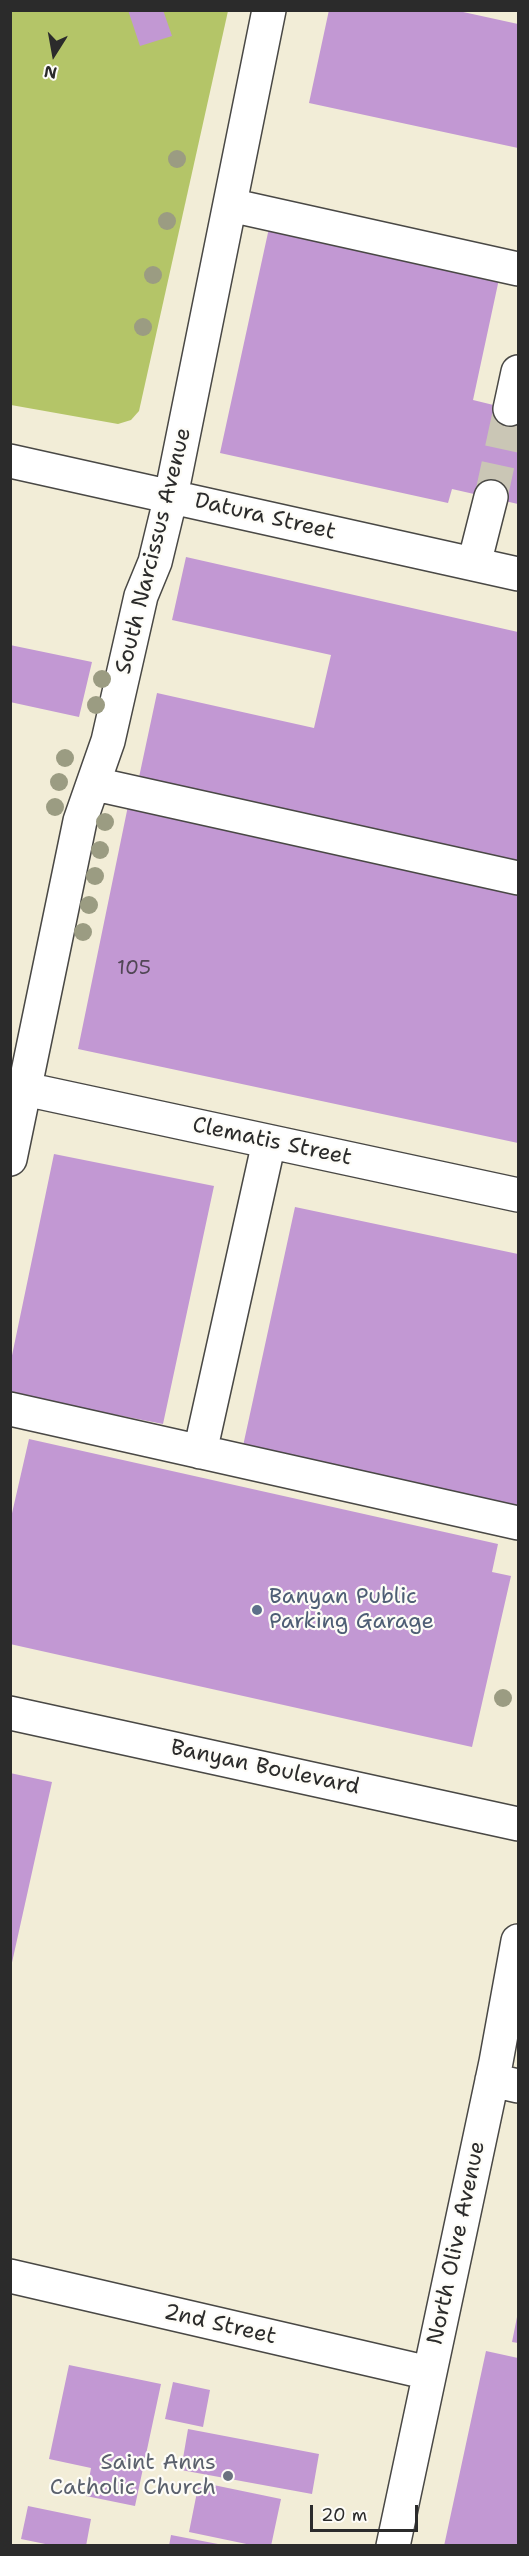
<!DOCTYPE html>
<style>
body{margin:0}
#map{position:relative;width:529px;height:2556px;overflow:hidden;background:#f2edd7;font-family:"Shantell Sans",sans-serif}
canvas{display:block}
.frame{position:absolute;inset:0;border:12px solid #2b2b2b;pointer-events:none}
.north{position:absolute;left:24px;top:24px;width:60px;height:60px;-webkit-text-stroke:4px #fdfcf7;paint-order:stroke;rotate:191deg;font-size:16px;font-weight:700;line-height:24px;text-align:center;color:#2b2b2b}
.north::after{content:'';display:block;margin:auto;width:21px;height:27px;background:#2b2b2b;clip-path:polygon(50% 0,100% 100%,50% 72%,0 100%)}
.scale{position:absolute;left:310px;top:2505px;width:108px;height:27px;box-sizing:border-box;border:3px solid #2b2b2b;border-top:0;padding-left:8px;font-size:18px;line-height:21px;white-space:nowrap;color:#2b2b2b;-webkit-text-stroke:4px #fdfcf7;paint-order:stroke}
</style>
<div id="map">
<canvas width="529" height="2556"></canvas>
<div class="frame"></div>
<div class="north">N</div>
<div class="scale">20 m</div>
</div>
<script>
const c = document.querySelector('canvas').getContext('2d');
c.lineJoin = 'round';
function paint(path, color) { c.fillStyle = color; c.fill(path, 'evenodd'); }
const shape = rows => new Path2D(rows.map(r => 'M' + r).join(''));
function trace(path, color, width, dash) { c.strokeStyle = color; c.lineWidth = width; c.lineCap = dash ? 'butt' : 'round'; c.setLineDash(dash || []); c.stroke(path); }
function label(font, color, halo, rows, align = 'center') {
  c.font = font + ' "Shantell Sans",sans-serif'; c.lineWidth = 4.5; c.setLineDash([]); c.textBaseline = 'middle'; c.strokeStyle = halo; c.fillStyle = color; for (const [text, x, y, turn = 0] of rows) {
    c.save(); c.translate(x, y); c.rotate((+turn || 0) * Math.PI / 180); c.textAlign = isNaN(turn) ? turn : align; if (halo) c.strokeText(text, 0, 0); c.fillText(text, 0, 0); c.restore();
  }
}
paint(shape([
 [10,11,228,11,139,411,131,420,118,424,11,405]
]), '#b4c568');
paint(shape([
 [128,10,163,10,172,36,140,46],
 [329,10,454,10,518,24,518,148,309,103],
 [269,228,499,279,473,400,518,411,518,504,452,489,448,503,220,453],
 [186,557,518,632,518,867,138,782,157,693,314,728,331,655,172,620],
 [10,645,92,662,79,717,10,702],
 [129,801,518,891,518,1143,78,1049],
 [54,1154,214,1186,163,1424,10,1394,10,1365],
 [295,1207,518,1254,518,1508,243,1446],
 [29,1439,498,1544,492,1572,511,1576,472,1747,10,1644,10,1522],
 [10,1773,52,1782,11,1967,10,1967],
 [517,2317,518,2317,518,2343,512,2342],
 [486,2351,518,2358,518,2546,444,2546],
 [69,2365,161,2384,135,2506,86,2496,91,2468,49,2459],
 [173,2382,210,2390,203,2427,165,2419],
 [188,2429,319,2454,312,2494,181,2470],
 [199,2482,281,2499,271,2546,256,2546,189,2532],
 [28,2506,91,2519,86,2546,55,2546,21,2539],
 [171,2535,218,2544,218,2546,169,2546]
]), '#c298d3');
trace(shape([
 [491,497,510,409]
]), '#cac6b5', 33, [33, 16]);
const minor = shape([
 [230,205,518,269],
 [510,409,518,372],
 [10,461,518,574],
 [474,564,491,497],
 [95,784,518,878],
 [25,1089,518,1195],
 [10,1159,80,821,108,741,141,596,155,562,171,496,269,10],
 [10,1409,518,1523],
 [200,1452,269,1142],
 [10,1713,518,1824],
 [492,2080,518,2086],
 [10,2276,429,2373],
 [393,2546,496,2062,518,1941]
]);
trace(minor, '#494845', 36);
trace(minor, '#fff', 33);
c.fillStyle = '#9b9c82';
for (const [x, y] of [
 [177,159],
 [167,221],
 [153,275],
 [143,327],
 [102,679],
 [96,705],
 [65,758],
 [59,782],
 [55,807],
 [105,822],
 [100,850],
 [95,876],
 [89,905],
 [83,932],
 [503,1698]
]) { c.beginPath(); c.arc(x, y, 9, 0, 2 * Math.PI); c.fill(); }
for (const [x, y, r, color] of [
 [257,1610,6,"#5c6f8a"],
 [228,2476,6,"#6b7280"]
]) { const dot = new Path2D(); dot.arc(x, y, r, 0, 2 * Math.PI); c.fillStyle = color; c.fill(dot); trace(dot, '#fdfcf7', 2); }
label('20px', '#514655', null, [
 ["105",134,969]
]);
label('22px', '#2b2b2b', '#fdfcf7', [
 ["Datura Street",265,517,13],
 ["South Narcissus Avenue",154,551,-76],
 ["Clematis Street",272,1142,12],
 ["Banyan Boulevard",265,1768,12],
 ["North Olive Avenue",457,2243,-78],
 ["2nd Street",220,2325,13]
]);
label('22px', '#4e5e75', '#fdfcf7', [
 ["Banyan Public",269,1597],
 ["Parking Garage",269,1622]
], 'left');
label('22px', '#5b616d', '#fdfcf7', [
 ["Saint Anns",216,2463],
 ["Catholic Church",216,2488]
], 'right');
</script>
